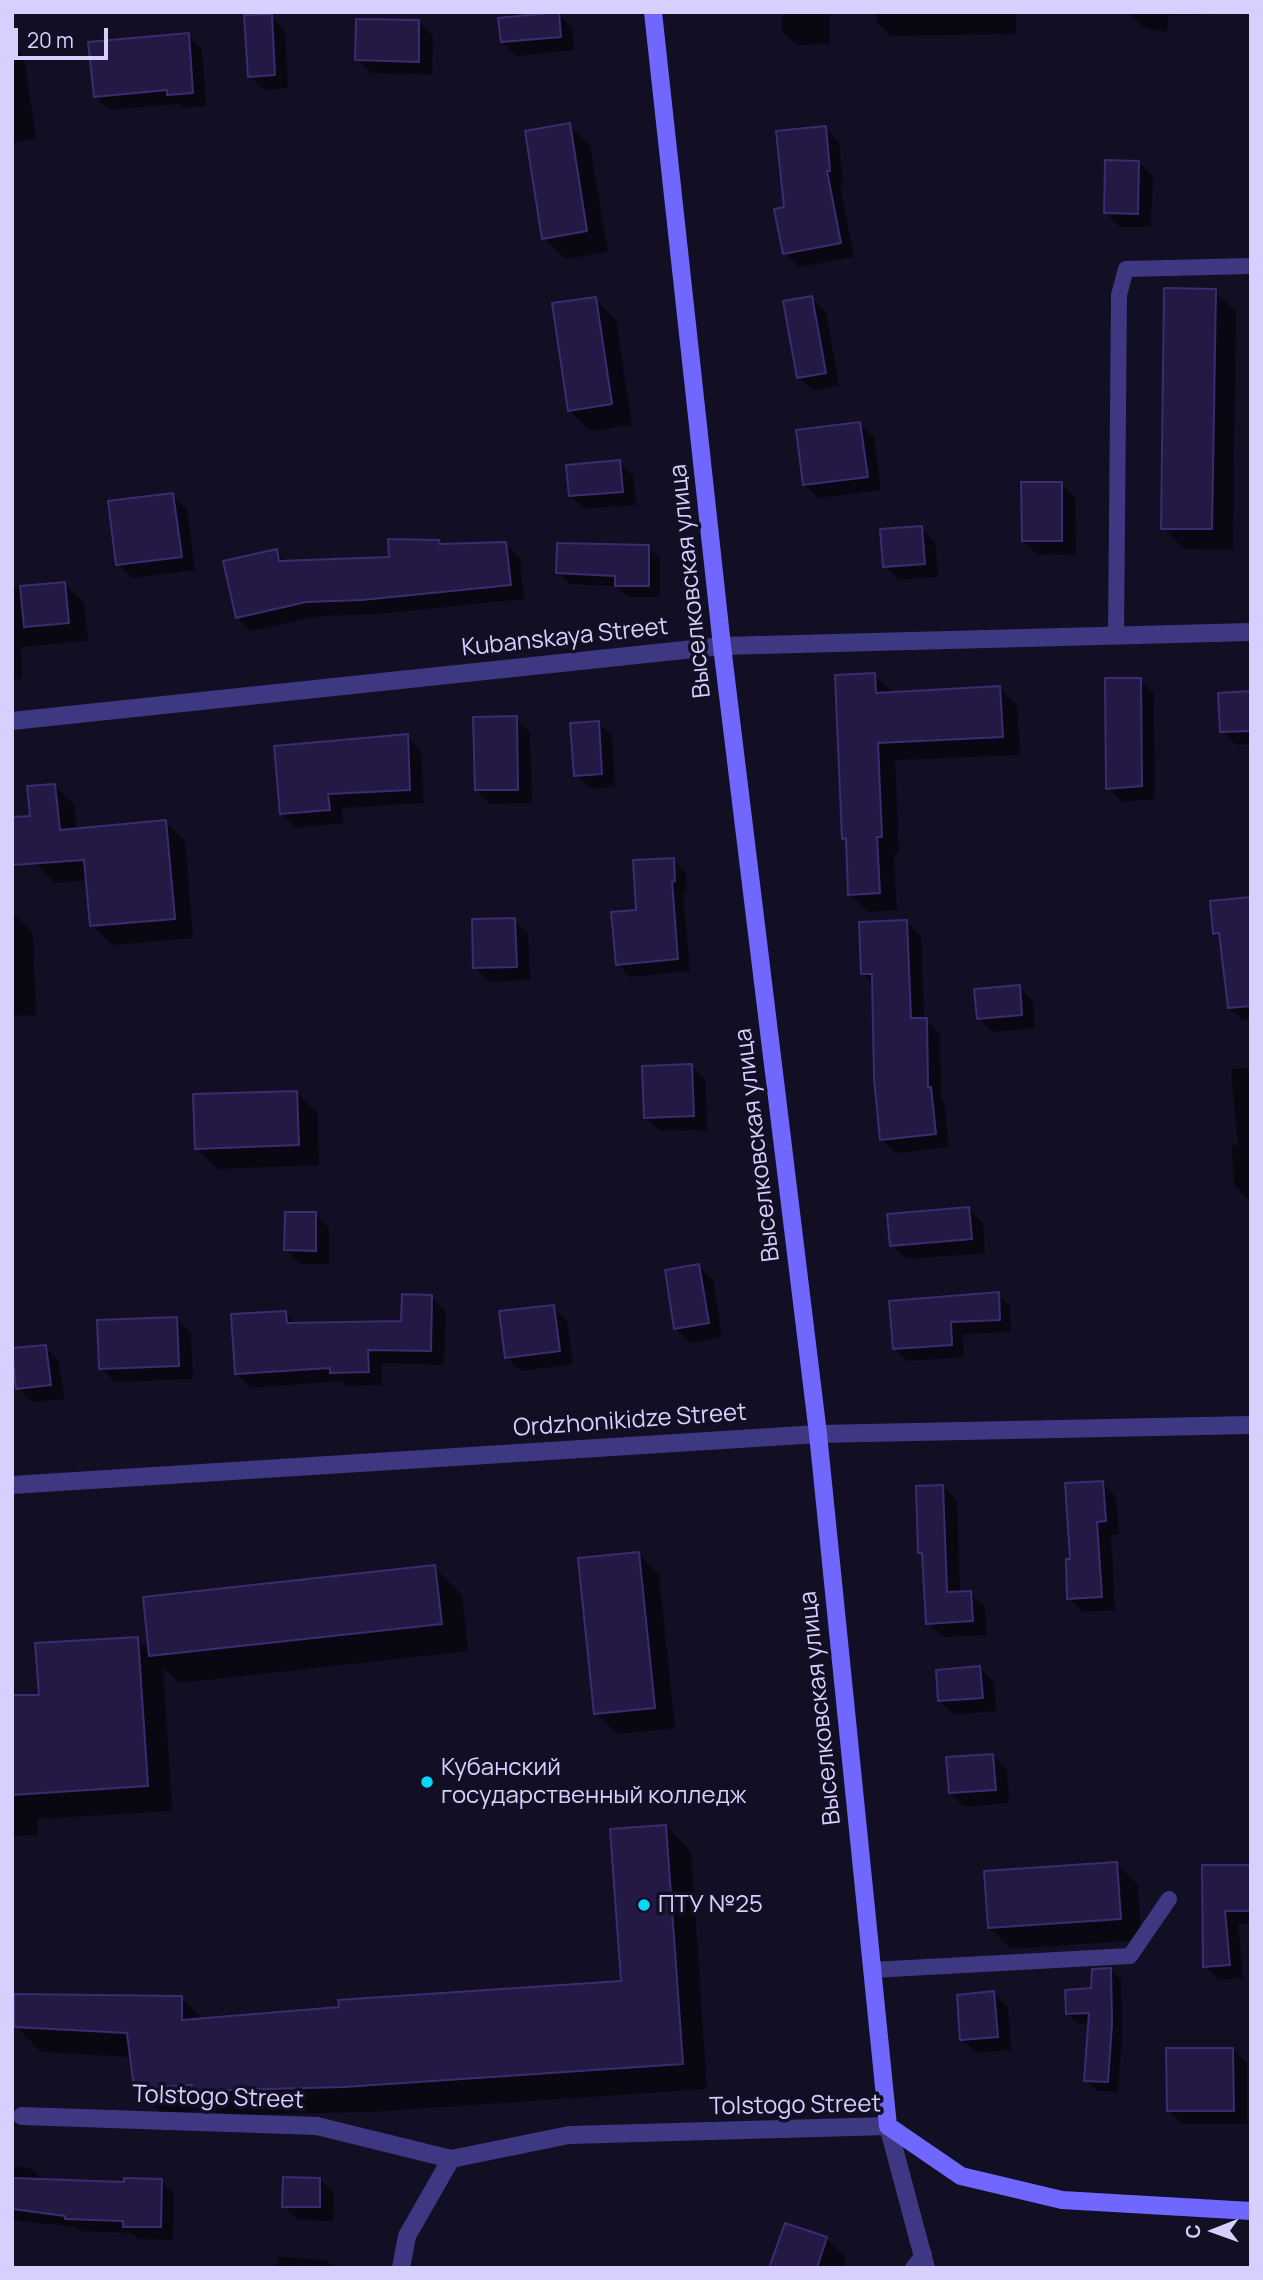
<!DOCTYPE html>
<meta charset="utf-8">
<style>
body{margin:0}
#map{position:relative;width:1263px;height:2280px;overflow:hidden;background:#120e23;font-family:Manrope,sans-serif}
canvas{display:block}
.frame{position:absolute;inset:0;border:14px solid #d7d0ff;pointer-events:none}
.north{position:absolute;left:1179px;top:2196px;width:70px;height:70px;-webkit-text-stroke:5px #120e23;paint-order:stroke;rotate:269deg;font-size:19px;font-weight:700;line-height:28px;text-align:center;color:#d7d0ff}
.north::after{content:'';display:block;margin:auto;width:24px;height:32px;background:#d7d0ff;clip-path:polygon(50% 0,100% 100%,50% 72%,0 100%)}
.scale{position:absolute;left:14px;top:28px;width:94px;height:32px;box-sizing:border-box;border:4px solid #d7d0ff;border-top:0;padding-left:9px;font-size:21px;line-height:24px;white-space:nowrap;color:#d7d0ff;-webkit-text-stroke:5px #120e23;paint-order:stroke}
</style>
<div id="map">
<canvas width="1263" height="2280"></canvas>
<div class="frame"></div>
<div class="north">С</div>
<div class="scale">20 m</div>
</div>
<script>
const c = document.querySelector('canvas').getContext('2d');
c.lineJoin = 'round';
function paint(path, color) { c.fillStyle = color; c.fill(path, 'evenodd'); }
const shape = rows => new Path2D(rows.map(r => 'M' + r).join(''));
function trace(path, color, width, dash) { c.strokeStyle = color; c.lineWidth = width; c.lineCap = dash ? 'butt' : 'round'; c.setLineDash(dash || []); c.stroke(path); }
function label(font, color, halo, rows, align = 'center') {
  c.font = font + ' Manrope,sans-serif'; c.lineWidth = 7; c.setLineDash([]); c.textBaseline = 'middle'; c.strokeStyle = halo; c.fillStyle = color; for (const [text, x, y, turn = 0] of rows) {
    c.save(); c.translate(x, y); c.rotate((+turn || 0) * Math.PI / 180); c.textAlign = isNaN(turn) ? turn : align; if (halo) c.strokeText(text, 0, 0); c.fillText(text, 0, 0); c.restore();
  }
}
paint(shape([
 [782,12,830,12,830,44,796,45,782,31],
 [876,12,1016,12,1016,34,891,36,877,22],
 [1134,12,1245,12,1245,14,1169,15,1167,32,1144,28,1133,17],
 [558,14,572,28,574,50,516,56,502,42],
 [271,16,285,30,288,88,264,90,250,76],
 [419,22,433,36,432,75,371,73,357,59],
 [188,35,202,49,206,106,183,108,179,104,109,110,95,96],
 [12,46,24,57,36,139,12,143],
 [569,125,590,146,608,252,565,259,544,238],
 [825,128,839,142,843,185,840,185,854,257,799,267,785,253,785,209],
 [1139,162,1153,176,1151,227,1120,227,1106,213],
 [1215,291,1236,312,1233,550,1184,549,1163,528],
 [812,298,826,312,839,386,813,391,799,377],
 [595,299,616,320,632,425,590,431,569,410],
 [860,424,874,438,881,490,818,498,804,484],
 [619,462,633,476,636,505,584,509,570,495],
 [1061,483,1075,497,1076,554,1038,555,1023,541],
 [173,495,187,509,195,570,132,578,118,564],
 [921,528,935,542,938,577,899,580,885,566],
 [438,542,443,546,505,544,520,558,524,599,377,614,320,616,251,631,237,617,276,551,287,562,391,559],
 [648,547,660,558,660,597,628,597,617,586,569,584,558,572],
 [65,584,84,603,88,641,21,647,22,679,12,679,12,586,15,589],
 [874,675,892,692,999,688,1017,706,1020,755,895,760,899,854,894,854,897,910,868,912,850,894,847,841,844,838],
 [1140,680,1154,694,1155,799,1122,802,1108,788],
 [1251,693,1251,744,1236,745,1222,731],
 [516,718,530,732,532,803,490,804,476,790],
 [598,722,612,736,615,787,590,789,576,775],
 [407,736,421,750,424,803,342,808,343,823,296,828,282,813],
 [55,785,74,805,77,830,165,822,185,842,193,938,112,945,92,925,88,880,55,883,36,863],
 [673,860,686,872,687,893,683,893,690,971,630,977,618,964,638,911],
 [1251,899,1251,1020,1243,1021,1229,1007,1222,940,1214,933],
 [12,913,33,933,36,1015,12,1016],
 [514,919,528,934,530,980,489,982,475,968],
 [907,922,921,936,924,1019,940,1034,941,1099,944,1102,949,1147,896,1153,881,1139,874,985,863,974],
 [1019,987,1033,1001,1035,1028,993,1032,979,1018],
 [692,1066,706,1080,707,1130,660,1131,646,1117],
 [1251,1067,1251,1199,1248,1199,1234,1185,1232,1145,1238,1145,1231,1069],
 [296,1092,318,1114,319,1165,218,1169,197,1148],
 [969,1209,983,1223,985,1253,906,1259,892,1245],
 [315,1214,329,1228,329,1264,300,1264,286,1250],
 [699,1266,713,1280,722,1337,690,1343,676,1329],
 [998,1294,1010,1306,1011,1332,962,1334,964,1357,907,1361,895,1349],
 [431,1297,446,1311,444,1365,382,1363,382,1385,346,1386,341,1381,251,1388,237,1374,285,1313,297,1325,403,1323],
 [553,1306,567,1321,573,1364,521,1371,506,1357],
 [177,1319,191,1333,193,1379,115,1382,101,1368],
 [45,1347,59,1361,64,1399,32,1402,18,1388],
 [1102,1483,1116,1497,1119,1535,1111,1535,1115,1610,1083,1612,1069,1598,1072,1561],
 [943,1486,957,1501,960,1593,970,1593,985,1607,986,1635,942,1637,928,1623,924,1557,920,1553],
 [638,1554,659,1575,675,1728,617,1734,596,1713],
 [434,1567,462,1595,468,1651,179,1683,163,1667,172,1811,37,1819,38,1835,12,1836,12,1752,137,1639,151,1652],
 [980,1668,994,1682,996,1711,954,1715,940,1701],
 [993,1755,1007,1769,1009,1803,964,1807,950,1793],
 [666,1826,691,1852,707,2089,370,2112,219,2115,214,2110,161,2113,136,2087,132,2057,41,2052,16,2026,181,1998,203,2020,622,1983],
 [1117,1864,1138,1885,1141,1940,1011,1949,990,1928],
 [1251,1866,1251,1924,1238,1924,1243,1978,1219,1980,1205,1966,1204,1867],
 [1111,1969,1121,1980,1122,2036,1118,2092,1097,2091,1086,2080,1090,2023,1078,2024,1067,2013],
 [994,1993,1008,2007,1011,2050,976,2053,962,2039],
 [1233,2049,1247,2063,1247,2124,1182,2124,1168,2110],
 [12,2166,32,2169,44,2181,125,2184,161,2180,174,2193,173,2240,138,2239,132,2233,80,2231,75,2227,12,2220],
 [320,2179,334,2193,333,2221,298,2220,284,2206],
 [786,2225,827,2239,846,2259,843,2268,771,2268],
 [278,2257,326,2260,334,2268,277,2268]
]), '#0007');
const building = shape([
 [559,12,561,37,501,42,498,18,559,12],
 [272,14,275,75,248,77,244,15,272,14],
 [356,19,419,20,419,62,355,60,356,19],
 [189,33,193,93,167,95,167,90,94,97,88,42,189,33],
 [570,123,587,231,542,239,525,131,570,123],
 [826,126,830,171,827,171,841,243,783,254,774,209,784,207,776,131,826,126],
 [1105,160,1139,161,1138,214,1104,213,1105,160],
 [1164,288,1216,289,1212,529,1161,529,1164,288],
 [812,296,826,373,797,378,783,301,812,296],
 [596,297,612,404,568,411,552,303,596,297],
 [860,422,868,477,803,485,796,430,860,422],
 [620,460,623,492,569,496,566,465,620,460],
 [1021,482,1062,482,1062,541,1022,541,1021,482],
 [173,493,182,557,116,565,108,501,173,493],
 [922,526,925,564,883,567,880,529,922,526],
 [388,539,439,540,440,544,506,542,511,585,362,600,306,602,236,618,223,561,277,549,279,561,389,557,388,539],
 [557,543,649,545,649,586,615,586,615,576,556,573,557,543],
 [65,582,69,623,24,627,20,586,65,582],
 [875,673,876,693,1000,686,1003,737,878,743,882,837,877,837,880,893,848,895,846,838,842,839,835,675,875,673],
 [1105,678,1141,678,1142,786,1106,789,1105,678],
 [1251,691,1251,731,1220,732,1218,693,1251,691],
 [517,716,518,790,475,790,473,717,517,716],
 [599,721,602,774,574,776,570,723,599,721],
 [408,734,410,790,328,794,330,810,280,814,274,746,408,734],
 [55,784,60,830,166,820,175,919,90,926,84,860,12,865,12,817,30,816,27,786,55,784],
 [674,858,675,881,672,882,678,959,616,965,611,912,636,910,633,860,674,858],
 [1251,897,1251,1006,1228,1008,1219,933,1213,934,1210,901,1251,897],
 [515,918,517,967,473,968,472,919,515,918],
 [907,920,911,1018,927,1018,928,1087,931,1087,936,1134,880,1140,874,1079,872,974,861,974,859,922,907,920],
 [1020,985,1022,1015,977,1019,974,989,1020,985],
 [692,1064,694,1116,644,1118,642,1066,692,1064],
 [297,1091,299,1145,195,1149,193,1094,297,1091],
 [969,1207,972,1239,890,1246,887,1214,969,1207],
 [285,1212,316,1212,316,1251,284,1250,285,1212],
 [699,1264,709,1323,674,1329,665,1270,699,1264],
 [999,1292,1000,1320,951,1322,952,1345,893,1349,889,1301,999,1292],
 [402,1294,432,1295,431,1351,368,1350,369,1372,330,1373,330,1368,235,1374,231,1314,286,1311,287,1323,401,1321,402,1294],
 [554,1305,560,1351,505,1358,499,1311,554,1305],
 [177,1317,179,1366,99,1369,97,1320,177,1317],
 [46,1345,51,1385,16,1389,12,1348,46,1345],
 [1103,1481,1106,1521,1097,1522,1102,1597,1067,1599,1066,1559,1070,1559,1065,1483,1103,1481],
 [943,1485,947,1592,971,1591,973,1621,926,1624,922,1553,918,1553,916,1486,943,1485],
 [639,1552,655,1708,594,1714,578,1558,639,1552],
 [435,1565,442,1624,149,1656,143,1597,435,1565],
 [138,1637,148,1786,12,1795,12,1695,39,1695,35,1643,138,1637],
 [980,1666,983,1698,938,1701,936,1670,980,1666],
 [993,1754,996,1790,949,1793,946,1757,993,1754],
 [666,1825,683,2064,344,2087,191,2091,192,2085,134,2088,127,2033,14,2027,14,1994,182,1996,182,2020,339,2007,338,2000,621,1981,610,1829,666,1825],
 [1117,1862,1121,1919,988,1928,984,1871,1117,1862],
 [1202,1865,1251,1865,1251,1911,1225,1911,1230,1965,1203,1967,1202,1865],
 [1111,1968,1112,2024,1108,2082,1084,2081,1089,2013,1066,2014,1065,1990,1091,1988,1092,1969,1111,1968],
 [994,1991,998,2037,960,2040,957,1995,994,1991],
 [1166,2048,1233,2048,1234,2111,1167,2111,1166,2048],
 [283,2177,320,2178,320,2207,282,2207,283,2177],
 [12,2178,124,2182,124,2178,162,2179,161,2227,123,2227,123,2221,65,2219,65,2216,12,2209,12,2178],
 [785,2223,827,2237,817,2268,769,2268,785,2223]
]);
paint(building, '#241944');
trace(building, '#3b2b71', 2);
trace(shape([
 [1116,636,1119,295,1126,269,1251,266],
 [872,1970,1130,1956,1169,1899],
 [913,2268,924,2254]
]), '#3e3883', 16);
trace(shape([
 [12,721,722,646,1251,632],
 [12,1485,818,1434,1251,1425],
 [22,2116,317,2126,451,2159],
 [401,2268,407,2236,451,2159,569,2135,888,2126,926,2268]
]), '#3e3883', 18);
trace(shape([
 [653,12,722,646,818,1434,888,2126,961,2176,1062,2200,1251,2211]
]), '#7067ff', 18);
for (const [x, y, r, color] of [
 [427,1782,7,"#00d9fb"],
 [644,1905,7,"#00d9fb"]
]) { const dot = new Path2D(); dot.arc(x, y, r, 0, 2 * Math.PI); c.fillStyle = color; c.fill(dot); trace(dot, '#120e23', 2.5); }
label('24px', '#d7d0ff', '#120e23', [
 ["Выселковская улица",691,581,-96],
 ["Kubanskaya Street",565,638,-6],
 ["Выселковская улица",758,1145,-97],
 ["Ordzhonikidze Street",630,1421,-4],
 ["Выселковская улица",821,1708,-96],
 ["Tolstogo Street",218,2098,2],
 ["Tolstogo Street",795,2106,-1]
]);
label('24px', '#d7d0ff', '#120e23', [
 ["Кубанский",441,1768],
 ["государственный колледж",441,1796],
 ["ПТУ №25",658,1905]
], 'left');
</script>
